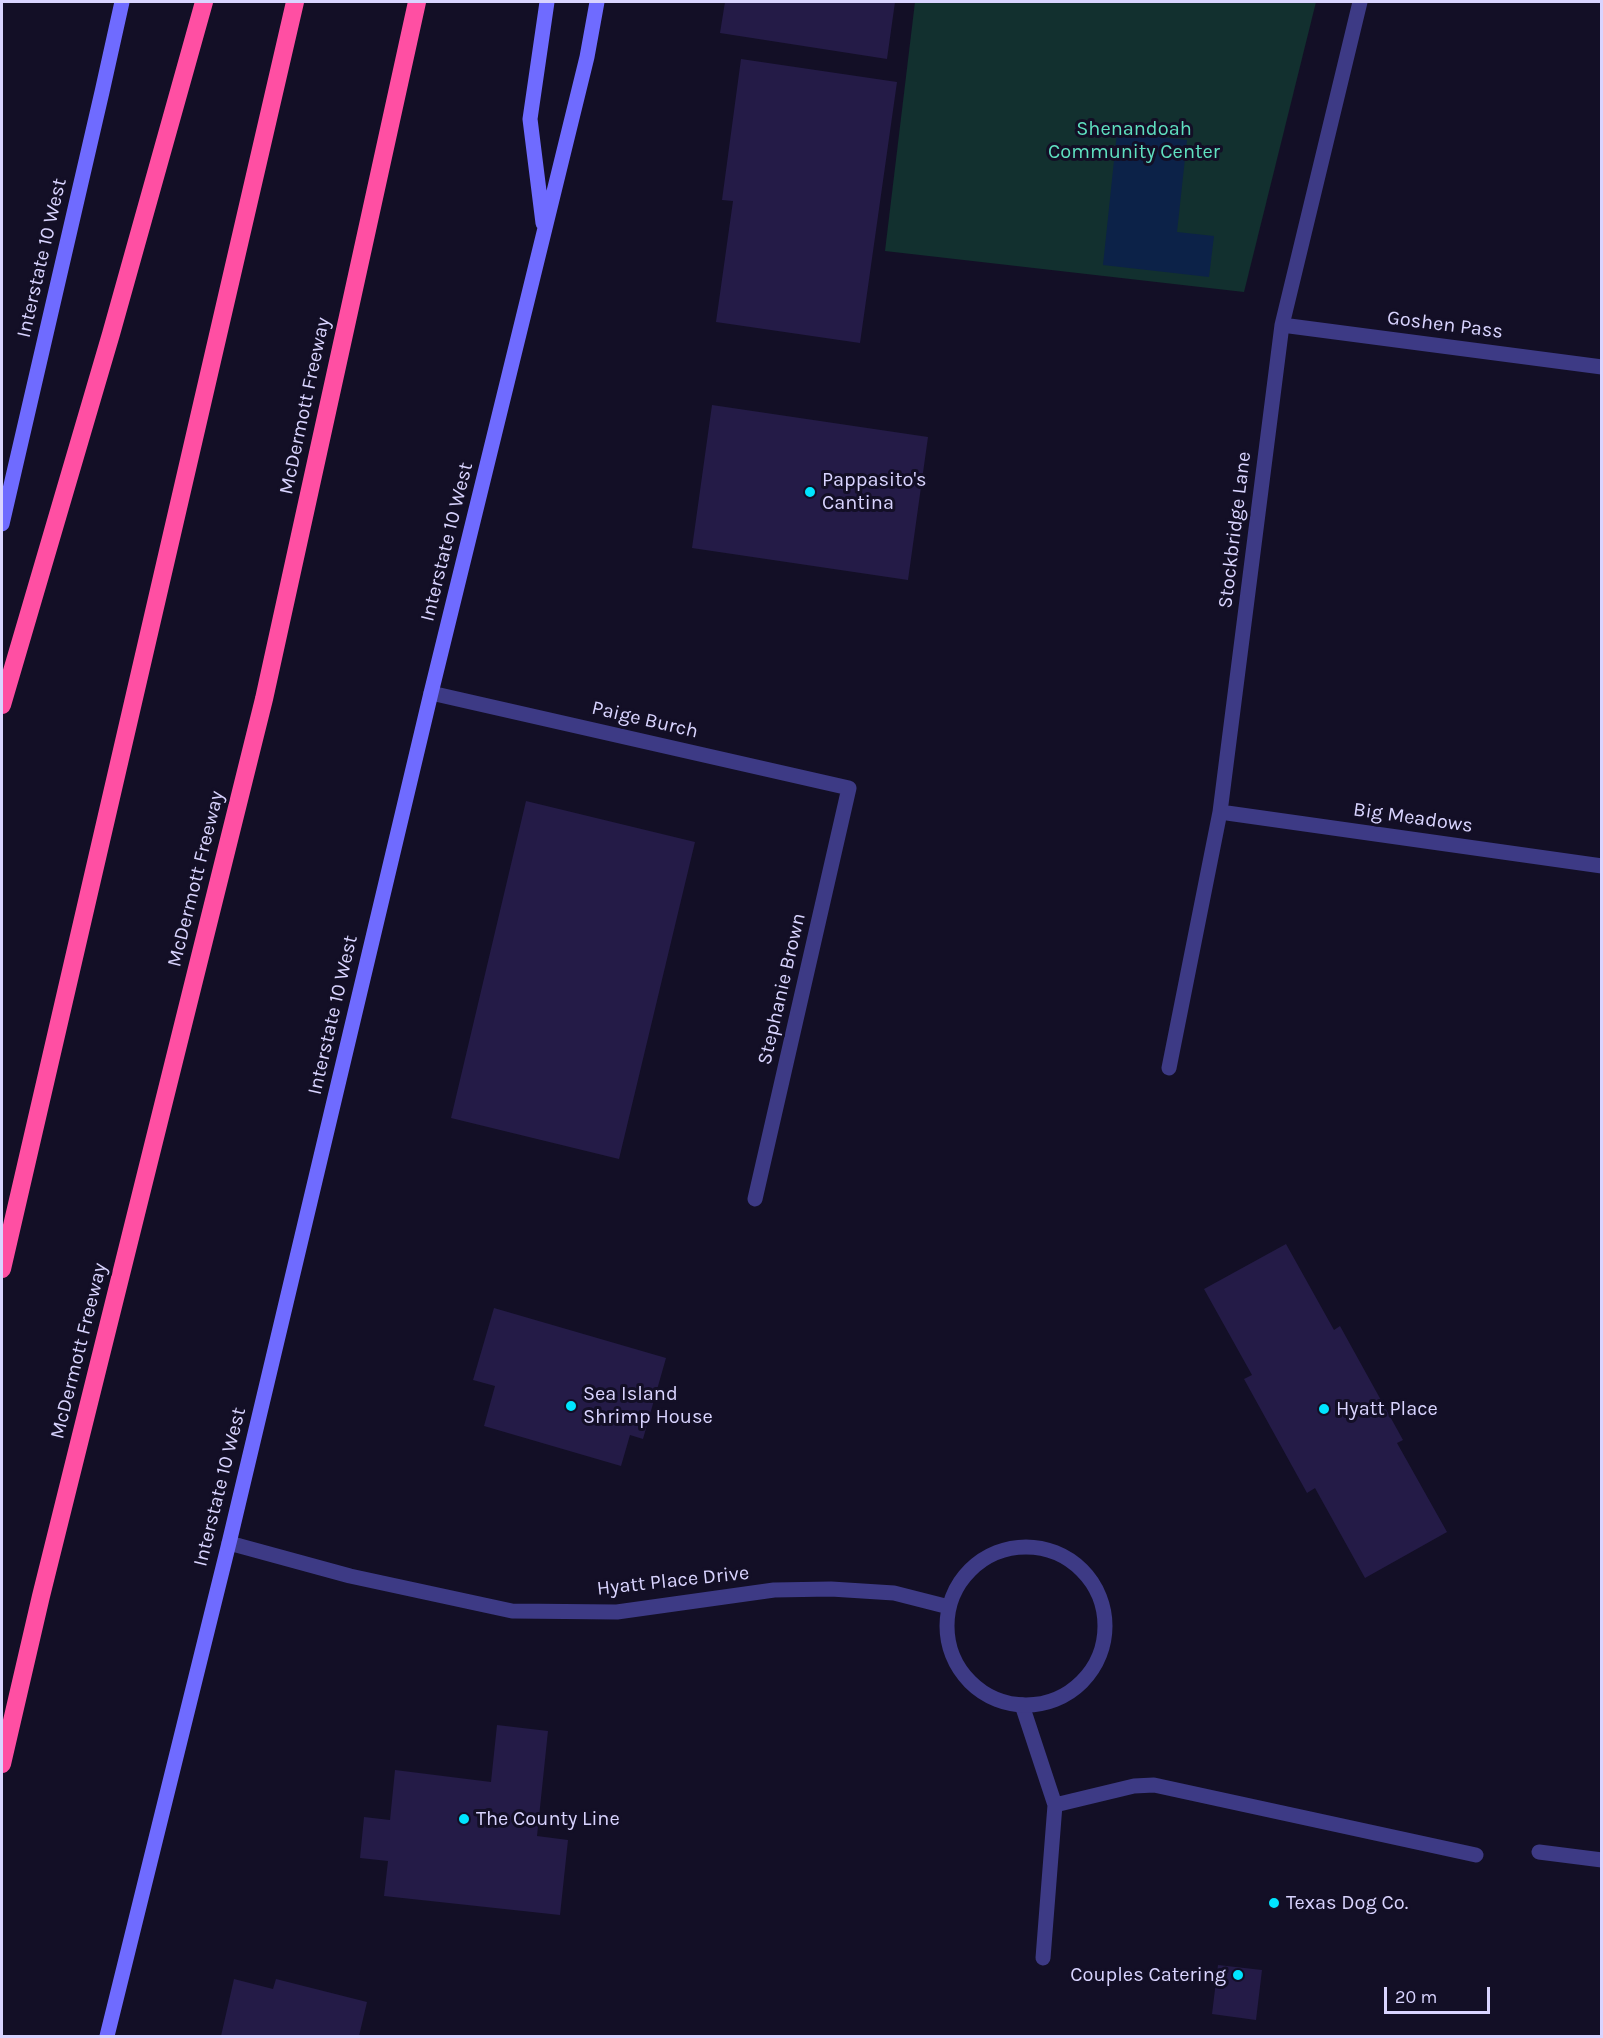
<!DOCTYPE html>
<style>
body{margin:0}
#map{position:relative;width:1603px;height:2038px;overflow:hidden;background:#130f26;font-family:Karla,sans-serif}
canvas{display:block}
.frame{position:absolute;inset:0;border:3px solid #d9d4ff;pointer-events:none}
.scale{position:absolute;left:1384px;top:1987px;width:106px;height:27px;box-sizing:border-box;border:3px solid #d9d4ff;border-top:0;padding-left:8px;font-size:18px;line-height:21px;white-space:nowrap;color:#d9d4ff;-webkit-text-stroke:4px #130f26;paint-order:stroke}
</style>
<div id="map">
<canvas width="1603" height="2038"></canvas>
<div class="frame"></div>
<div class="scale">20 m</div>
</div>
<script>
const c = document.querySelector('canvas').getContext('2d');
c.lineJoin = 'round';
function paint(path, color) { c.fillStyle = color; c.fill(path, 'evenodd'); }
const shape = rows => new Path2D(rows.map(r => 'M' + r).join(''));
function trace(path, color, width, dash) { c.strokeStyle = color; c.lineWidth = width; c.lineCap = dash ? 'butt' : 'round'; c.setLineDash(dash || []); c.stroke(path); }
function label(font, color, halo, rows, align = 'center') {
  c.font = font + ' Karla,sans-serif'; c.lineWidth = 6; c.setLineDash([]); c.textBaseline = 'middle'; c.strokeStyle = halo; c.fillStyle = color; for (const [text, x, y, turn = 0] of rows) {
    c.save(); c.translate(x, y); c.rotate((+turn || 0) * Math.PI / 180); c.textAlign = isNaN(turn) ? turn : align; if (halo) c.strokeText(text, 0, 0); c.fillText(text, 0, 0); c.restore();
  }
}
paint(shape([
 [915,2,1316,2,1244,292,885,251]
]), '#12302f');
paint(shape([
 [1117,132,1187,140,1177,232,1214,236,1209,277,1103,265]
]), '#0c2248');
paint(shape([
 [725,2,895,2,887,59,720,33],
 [741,59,897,82,860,343,716,322,733,201,722,200],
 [712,405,928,437,908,580,692,548],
 [526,801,695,842,619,1159,451,1118],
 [1286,1244,1334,1330,1340,1326,1403,1440,1397,1443,1447,1532,1365,1578,1315,1488,1307,1493,1244,1379,1252,1375,1204,1289],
 [494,1308,666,1358,643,1439,630,1435,621,1466,484,1426,495,1386,473,1380],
 [497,1725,548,1731,537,1836,568,1840,560,1915,384,1896,388,1861,360,1858,364,1817,390,1820,395,1770,491,1782],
 [1218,1965,1262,1970,1256,2020,1212,2014],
 [234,1979,273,1989,276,1979,367,2002,359,2036,221,2036]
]), '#241b47');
trace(shape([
 [1022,1705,1055,1805,1043,1958],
 [1055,1805,1134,1786,1154,1785,1476,1855]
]), '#3d3a85', 15);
trace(shape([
 [1282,325,1602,367],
 [431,693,849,788,755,1199],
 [1220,812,1602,866],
 [1169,1068,1220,812,1282,325,1360,2],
 [229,1543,350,1576,512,1611,617,1612,774,1590,831,1589,894,1593,949,1607],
 '947 1626a79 79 0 1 1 158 0a79 79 0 1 1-158 0Z',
 [1539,1852,1602,1860]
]), '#3d3a85', 15);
trace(shape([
 [543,223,530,119,547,2],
 [2,524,102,92,122,2],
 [107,2036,229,1543,431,693,587,57,597,2]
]), '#6f6bff', 15);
trace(shape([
 [2,705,111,334,204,2],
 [2,1269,295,2],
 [2,1764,41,1596,264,699,417,2]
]), '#ff4fa3', 18);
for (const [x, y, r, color] of [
 [810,492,6,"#00e5ff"],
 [571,1406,6,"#00e5ff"],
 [1324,1409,6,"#00e5ff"],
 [464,1819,6,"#00e5ff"],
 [1274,1903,6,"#00e5ff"],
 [1238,1975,6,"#00e5ff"]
]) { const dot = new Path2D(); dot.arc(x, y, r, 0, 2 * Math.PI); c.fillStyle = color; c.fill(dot); trace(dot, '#130f26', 2); }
label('20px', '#5fe0c0', '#130f26', [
 ["Shenandoah",1134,129],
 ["Community Center",1134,152]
]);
label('20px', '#d9d4ff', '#130f26', [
 ["Interstate 10 West",42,258,-77],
 ["Goshen Pass",1445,325,7],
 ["McDermott Freeway",305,406,-78],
 ["Stockbridge Lane",1235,530,-83],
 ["Interstate 10 West",447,542,-76],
 ["Paige Burch",645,720,13],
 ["Big Meadows",1413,818,8],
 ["McDermott Freeway",196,879,-76],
 ["Stephanie Brown",782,989,-77],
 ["Interstate 10 West",333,1015,-77],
 ["McDermott Freeway",79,1351,-76],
 ["Interstate 10 West",220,1487,-76],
 ["Hyatt Place Drive",673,1581,-6]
]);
label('20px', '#d9d4ff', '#130f26', [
 ["Pappasito's",822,480],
 ["Cantina",822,503],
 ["Sea Island",583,1394],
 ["Shrimp House",583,1417],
 ["Hyatt Place",1336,1409],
 ["The County Line",476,1819],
 ["Texas Dog Co.",1286,1903],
 ["Couples Catering",1226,1975,"right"]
], 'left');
</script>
